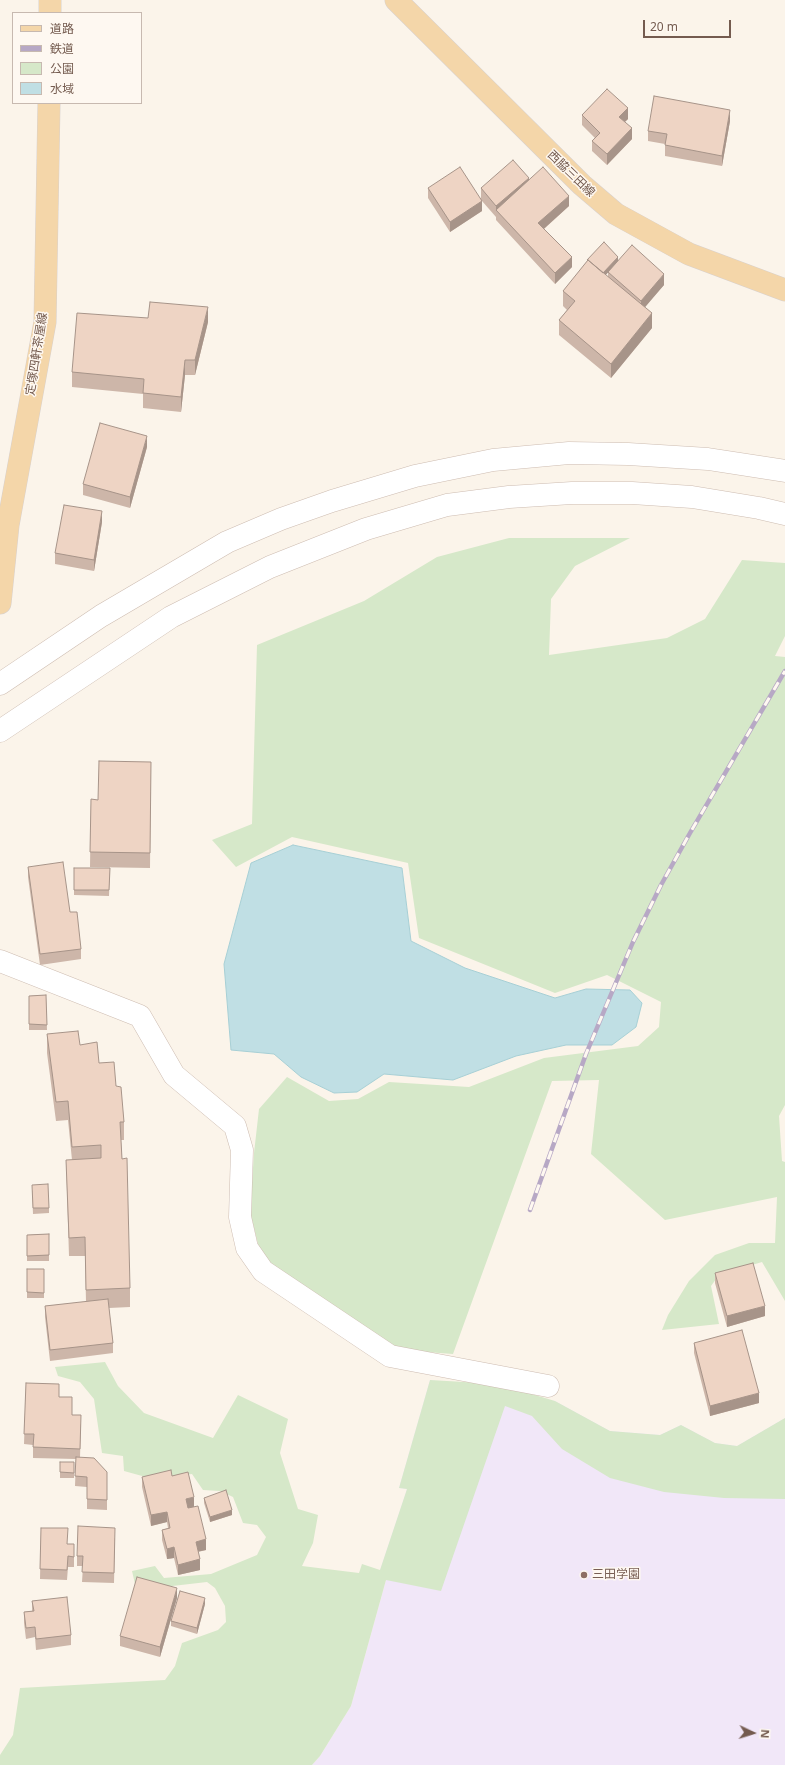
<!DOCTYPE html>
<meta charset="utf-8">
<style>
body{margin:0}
#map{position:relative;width:785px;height:1765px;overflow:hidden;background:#fbf4ea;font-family:"Noto Sans","Noto Sans JP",sans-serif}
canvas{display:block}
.legend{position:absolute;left:12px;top:12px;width:130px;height:92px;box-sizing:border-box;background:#fef8f1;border:1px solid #c7b9b0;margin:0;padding:5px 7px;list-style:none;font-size:12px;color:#745b4f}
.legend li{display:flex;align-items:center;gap:8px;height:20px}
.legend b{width:20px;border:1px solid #c7b9b0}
.north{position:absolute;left:733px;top:1713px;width:40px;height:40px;-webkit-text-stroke:3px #fef8f1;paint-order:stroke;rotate:94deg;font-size:11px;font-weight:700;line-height:16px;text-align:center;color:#745b4f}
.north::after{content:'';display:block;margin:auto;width:14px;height:18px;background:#745b4f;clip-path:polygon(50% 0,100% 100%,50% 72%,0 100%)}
.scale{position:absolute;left:643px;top:20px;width:88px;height:18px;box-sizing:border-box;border:2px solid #745b4f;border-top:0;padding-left:5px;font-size:12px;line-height:14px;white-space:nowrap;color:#745b4f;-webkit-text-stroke:3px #fef8f1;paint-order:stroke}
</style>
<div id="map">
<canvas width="785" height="1765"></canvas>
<ul class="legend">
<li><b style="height:5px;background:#f4d6a9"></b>道路</li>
<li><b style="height:5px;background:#b7a8c5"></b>鉄道</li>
<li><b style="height:11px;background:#d6e8c9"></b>公園</li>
<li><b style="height:11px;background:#c0dfe4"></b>水域</li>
</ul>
<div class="north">N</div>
<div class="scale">20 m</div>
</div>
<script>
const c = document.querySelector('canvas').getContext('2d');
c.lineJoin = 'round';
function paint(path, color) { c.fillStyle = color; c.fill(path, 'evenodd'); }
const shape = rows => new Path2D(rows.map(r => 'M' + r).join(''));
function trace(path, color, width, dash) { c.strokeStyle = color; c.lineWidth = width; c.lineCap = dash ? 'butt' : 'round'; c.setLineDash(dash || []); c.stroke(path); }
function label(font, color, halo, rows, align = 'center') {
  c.font = font + ' "Noto Sans","Noto Sans JP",sans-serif'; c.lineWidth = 3; c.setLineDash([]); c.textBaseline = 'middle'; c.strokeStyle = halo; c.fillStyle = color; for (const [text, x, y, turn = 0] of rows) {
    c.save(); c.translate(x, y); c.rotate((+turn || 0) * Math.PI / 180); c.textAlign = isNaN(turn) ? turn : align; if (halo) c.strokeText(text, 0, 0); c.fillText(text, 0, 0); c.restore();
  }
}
paint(shape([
 [430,1380,555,1401,610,1431,660,1435,681,1425,715,1443,737,1446,785,1418,785,1765,312,1765,320,1756,351,1706,386,1580,380,1570,407,1489,399,1488]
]), '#f1e7f8');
paint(shape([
 [509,538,630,538,575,566,551,599,549,655,667,638,705,619,742,560,785,563,785,636,775,656,785,657,785,1105,779,1116,782,1161,785,1162,785,1301,762,1262,719,1275,711,1286,719,1324,662,1330,668,1315,689,1281,715,1255,749,1243,775,1243,777,1197,665,1220,591,1154,599,1080,552,1081,453,1354,400,1350,279,1279,260,1252,250,1212,254,1153,259,1109,287,1077,329,1101,358,1099,389,1082,469,1087,544,1058,638,1046,659,1027,661,1002,607,975,555,993,419,938,408,863,292,837,236,867,212,840,252,824,257,645,364,601,437,557],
 [105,1362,118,1386,144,1413,213,1438,238,1395,288,1419,280,1453,298,1509,318,1515,313,1543,302,1566,359,1573,362,1564,380,1570,407,1489,399,1488,430,1380,498,1384,555,1401,610,1431,660,1435,681,1425,715,1443,737,1446,785,1418,785,1499,724,1498,664,1492,610,1478,562,1449,532,1416,505,1406,441,1591,386,1580,351,1706,320,1756,312,1765,0,1765,0,1755,13,1735,20,1688,165,1680,175,1666,182,1643,218,1630,226,1622,225,1606,215,1588,207,1582,155,1588,135,1584,132,1571,155,1566,164,1578,211,1574,257,1555,266,1537,257,1525,243,1523,233,1497,220,1491,203,1490,192,1474,153,1479,124,1471,123,1456,102,1453,94,1399,80,1382,58,1376,55,1367]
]), '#d6e8c9');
const water = shape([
 [293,845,402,868,411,941,465,968,555,998,586,989,630,990,642,1003,636,1027,612,1045,566,1045,516,1056,453,1080,384,1074,357,1092,334,1093,301,1077,274,1054,231,1050,224,964,251,863,293,845]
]);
paint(water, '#c0dfe4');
trace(water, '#a7cfd5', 1);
const minor = shape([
 [0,684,101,616,227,542,281,519,332,501,415,476,493,460,569,453,628,454,708,459,785,471],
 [0,731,171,617,270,567,366,529,447,505,509,497,572,493,632,493,692,497,759,508,785,514],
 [0,961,140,1016,174,1075,235,1126,242,1150,240,1217,247,1248,263,1271,390,1356,548,1386]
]);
const major = shape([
 [396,0,582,185,616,214,689,254,785,290],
 [50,13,50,0],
 [0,603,8,525,45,322,49,103]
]);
trace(minor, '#cdbcb1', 23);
trace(major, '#d8d1ce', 23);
trace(minor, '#fff', 22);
trace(major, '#f4d6a9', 22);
const rail = shape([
 [530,1210,586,1054,633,942,661,885,690,833,785,671]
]);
trace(rail, '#b7a8c5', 4.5);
trace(rail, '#fef8f1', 3, [9]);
paint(shape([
 [582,115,628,119,625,122,632,139,607,165,592,151,592,141,595,138,582,125],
 [730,121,722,166,665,156,665,144,648,141,648,131],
 [529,180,569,206,544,229,572,267,555,284,496,220,496,217,482,201,482,211,450,232,428,198,428,188,481,198,481,188],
 [587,260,618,260,664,285,644,307,652,328,611,378,559,335,559,320,567,310,563,306,563,291,587,262],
 [608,272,608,277,605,275],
 [208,322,195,375,185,375,181,412,143,408,143,394,72,387,72,372],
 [147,447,130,508,83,495,83,484],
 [102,522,94,571,55,564,55,553],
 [151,762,150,868,90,867,91,799,98,800],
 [28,867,70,912,81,949,81,959,40,965,28,877],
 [74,868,110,868,109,896,74,895],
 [46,995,47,1030,29,1030,29,996],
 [47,1034,80,1045,99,1063,116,1086,124,1122,124,1140,121,1140,130,1288,130,1307,109,1308,113,1343,113,1353,50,1361,45,1317,45,1306,86,1302,85,1256,69,1256,66,1160,72,1160,68,1120,56,1121,47,1053],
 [32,1190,49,1208,49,1213,33,1214],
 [49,1234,49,1261,27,1261,27,1235],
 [27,1269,44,1269,44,1298,27,1298],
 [715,1273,765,1316,727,1327,715,1283],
 [694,1343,759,1403,710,1416,694,1353],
 [26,1383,59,1397,72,1415,81,1425,80,1457,107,1472,107,1510,87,1509,87,1487,75,1486,76,1459,33,1458,33,1445,24,1444],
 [60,1462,74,1462,74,1478,60,1478],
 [172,1476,194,1507,206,1550,198,1552,200,1570,178,1575,174,1558,167,1559,162,1540,162,1530,168,1528,167,1522,151,1526,142,1487,142,1477],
 [204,1498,232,1515,210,1522,204,1503],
 [41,1528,67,1544,74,1544,74,1567,68,1567,67,1580,40,1579],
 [115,1538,114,1583,82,1582,83,1566,77,1566,77,1556],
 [177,1598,160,1657,120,1646,120,1636],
 [32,1601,71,1635,71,1645,36,1650,35,1637,26,1639,24,1623,24,1612,32,1611],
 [205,1604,197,1634,171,1626,171,1621]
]), '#cdb6a9');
paint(shape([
 [628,108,628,119,619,127,619,117],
 [730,110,730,121,722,166,722,156],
 [632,128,632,139,607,165,607,154],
 [529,178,529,189,496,210,496,217,496,206],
 [569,196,569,206,538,234,538,223],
 [482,201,482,211,450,232,450,222],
 [572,257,572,267,555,284,555,273],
 [618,257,618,262,601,280,601,274],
 [664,274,664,285,641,312,641,301],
 [208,307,208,322,195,375,195,360],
 [652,313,652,328,611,378,611,364],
 [185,360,185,375,181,412,181,397],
 [147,436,147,447,130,508,130,497],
 [102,511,102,522,94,571,94,560],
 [765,1306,765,1316,727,1327,727,1316],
 [759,1393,759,1403,710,1416,710,1406],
 [194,1497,194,1508,186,1509,186,1499],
 [232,1510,232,1515,210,1522,210,1517],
 [167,1512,167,1522,151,1526,151,1515],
 [206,1539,206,1550,196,1552,196,1542],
 [174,1547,174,1558,167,1559,167,1549],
 [200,1559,200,1570,178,1575,178,1565],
 [177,1588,177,1598,160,1657,160,1647],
 [205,1598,205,1604,197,1634,197,1628]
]), '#a79489');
const building = shape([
 [607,89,628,108,619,117,632,128,607,154,592,141,600,133,582,115,607,89],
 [654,96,730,110,722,156,665,145,667,134,648,131,654,96],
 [513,160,529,178,496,206,481,188,513,160],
 [460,167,482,201,450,222,428,188,460,167],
 [543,167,569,196,538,223,572,257,555,273,496,210,543,167],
 [604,242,618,257,603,273,588,260,588,261,587,260,604,242],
 [632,245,664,274,641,301,608,272,632,245],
 [588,260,652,313,611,364,559,320,575,301,563,291,588,260],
 [150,302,208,307,195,360,185,360,181,397,143,393,144,379,72,372,77,313,148,318,150,302],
 [100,423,147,436,130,497,83,484,100,423],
 [64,505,102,511,94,560,55,553,64,505],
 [99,761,151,762,150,853,90,852,91,799,98,800,99,761],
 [63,862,70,912,77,912,81,949,40,954,28,867,63,862],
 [74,868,110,868,109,890,74,890,74,868],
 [46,995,47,1025,29,1024,29,996,46,995],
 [78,1031,80,1045,97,1042,99,1063,114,1062,116,1086,121,1087,124,1122,120,1122,122,1159,127,1158,130,1288,86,1290,85,1237,69,1238,66,1160,101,1158,101,1145,72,1147,68,1101,56,1102,47,1034,78,1031],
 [48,1184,49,1208,33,1208,32,1185,48,1184],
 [49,1234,49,1255,27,1256,27,1235,49,1234],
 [753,1263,765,1306,727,1316,715,1273,753,1263],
 [27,1269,44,1269,44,1293,27,1292,27,1269],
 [108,1299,113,1343,50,1350,45,1306,108,1299],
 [742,1330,759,1393,710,1406,694,1343,742,1330],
 [26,1383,59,1384,59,1397,72,1397,72,1415,81,1415,80,1449,33,1447,34,1434,24,1434,26,1383],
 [76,1457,94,1458,107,1472,107,1500,87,1499,87,1477,75,1476,76,1457],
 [60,1462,74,1462,74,1473,60,1472,60,1462],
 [171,1470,172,1476,188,1472,194,1497,186,1499,188,1508,198,1506,206,1539,196,1542,200,1559,178,1565,174,1547,167,1549,162,1530,170,1528,167,1512,151,1515,142,1477,171,1470],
 [226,1490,232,1510,210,1517,204,1498,226,1490],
 [78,1526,115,1528,114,1573,82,1572,83,1556,77,1556,78,1526],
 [41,1528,68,1528,67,1544,74,1544,74,1557,68,1556,67,1570,40,1569,41,1528],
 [137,1577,177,1588,160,1647,120,1636,137,1577],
 [180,1591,205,1598,197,1628,171,1621,180,1591],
 [67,1597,71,1635,36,1639,35,1627,26,1628,24,1612,34,1611,32,1601,67,1597]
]);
paint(building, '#eed4c4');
trace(building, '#a79489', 1);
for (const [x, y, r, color] of [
 [584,1575,4,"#8d6e63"]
]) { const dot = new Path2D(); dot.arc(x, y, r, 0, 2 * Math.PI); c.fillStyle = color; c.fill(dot); trace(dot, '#fef8f1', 1.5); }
label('12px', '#745b4f', '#fef8f1', [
 ["西脇三田線",571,174,44],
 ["定塚四軒茶屋線",37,354,-81]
]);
label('12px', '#785e54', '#fef8f1', [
 ["三田学園",592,1575]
], 'left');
</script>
